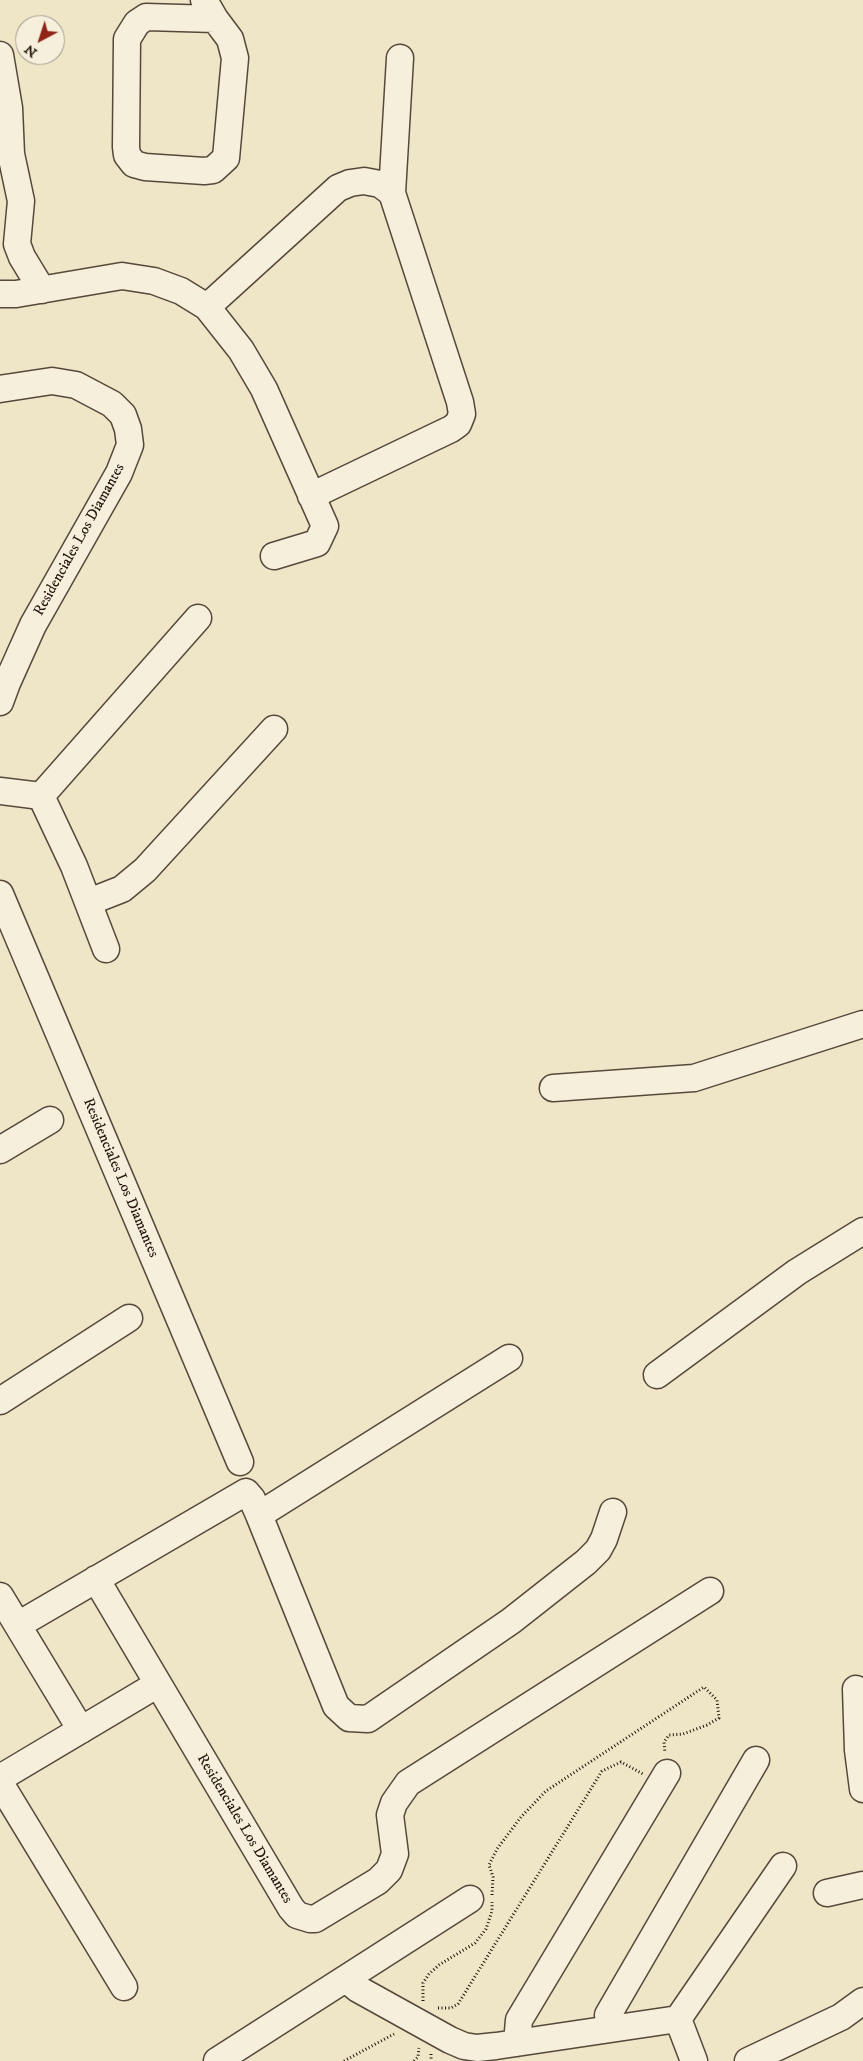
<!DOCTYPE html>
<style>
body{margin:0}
#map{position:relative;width:863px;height:2061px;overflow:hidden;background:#efe6c8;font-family:"IM FELL DW Pica",serif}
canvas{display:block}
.north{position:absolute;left:15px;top:15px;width:50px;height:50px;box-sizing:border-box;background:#f5efdb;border:1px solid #a19788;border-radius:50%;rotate:220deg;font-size:14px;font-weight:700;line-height:20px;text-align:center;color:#24130c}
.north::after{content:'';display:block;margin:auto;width:18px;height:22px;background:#8f2418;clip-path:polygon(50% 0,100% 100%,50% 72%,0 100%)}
</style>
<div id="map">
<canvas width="863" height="2061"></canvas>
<div class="north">N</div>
</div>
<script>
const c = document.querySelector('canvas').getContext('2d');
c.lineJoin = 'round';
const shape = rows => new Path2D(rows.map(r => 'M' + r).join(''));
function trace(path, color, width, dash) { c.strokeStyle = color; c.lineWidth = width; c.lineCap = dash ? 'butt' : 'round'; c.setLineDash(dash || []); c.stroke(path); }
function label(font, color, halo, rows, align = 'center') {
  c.font = font + ' "IM FELL DW Pica",serif'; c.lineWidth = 5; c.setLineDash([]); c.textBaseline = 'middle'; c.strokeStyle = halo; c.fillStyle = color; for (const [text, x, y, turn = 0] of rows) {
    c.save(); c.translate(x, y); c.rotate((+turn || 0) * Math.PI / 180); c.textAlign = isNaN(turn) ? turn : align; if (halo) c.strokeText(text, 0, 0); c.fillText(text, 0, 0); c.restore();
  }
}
const minor = shape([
 [204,0,215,19,230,39,235,58,226,158,213,170,204,171,145,167,134,164,127,155,126,147,127,39,137,23,146,17,215,19],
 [0,55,9,108,11,154,21,201,17,244,22,257,42,290],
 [392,193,400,58],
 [0,294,16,294,122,276,154,281,181,291,207,307,241,350,264,389,325,526,317,543,274,556],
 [207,307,338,188,350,183,364,181,380,184,392,193,460,402,462,414,458,424,451,429,311,496],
 [0,389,52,381,76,385,112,404,123,415,128,429,130,445,119,473,33,625,7,683,0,702],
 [0,791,41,796,198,618],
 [41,796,74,866,106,949],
 [0,894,240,1462],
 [89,902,122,889,145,870,274,729],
 [553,1088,694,1078,863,1024],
 [0,1150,50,1120],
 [657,1375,797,1272,863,1231],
 [0,1401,129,1318],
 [259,1515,509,1358],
 [96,1579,291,1908,297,1915,310,1919,315,1919,378,1881,389,1870,395,1854,390,1815,394,1803,408,1783,710,1591],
 [0,1596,81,1730],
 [18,1625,246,1492,252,1499,259,1515,336,1706,349,1718,368,1719,511,1621,586,1562,598,1550,604,1539,613,1512],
 [856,1689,858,1750,863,1789],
 [0,1778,158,1684],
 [0,1783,124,1987],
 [827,1893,863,1885],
 [346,1979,358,1989,450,2040,464,2046,477,2048,496,2046,678,2019,694,2061],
 [678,2019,783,1866],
 [610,2029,608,2015,756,1760],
 [517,2043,519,2020,667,1773],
 [217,2061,470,1899],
 [748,2061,841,2017,863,2001]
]);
trace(minor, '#57483b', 29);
trace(shape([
 [492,1895,493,1877,489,1865,497,1849,521,1817,546,1791,704,1687,717,1700,719,1718,707,1725,683,1734,669,1735,664,1742,665,1753],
 [423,2001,423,1983,429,1974,439,1965,475,1943,486,1929,492,1911,492,1902],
 [438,2008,451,2008,458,2004,602,1771,621,1762,643,1774],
 [431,2054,431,2061],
 [344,2061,394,2034],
 [414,2061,418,2057,419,2048]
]), '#24130c', 3, [1, 2.5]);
trace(minor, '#f5efdb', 26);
label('15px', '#24130c', '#f5efdb', [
 ["Residenciales Los Diamantes",80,540,-61],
 ["Residenciales Los Diamantes",120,1178,67],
 ["Residenciales Los Diamantes",244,1829,59]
]);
</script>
